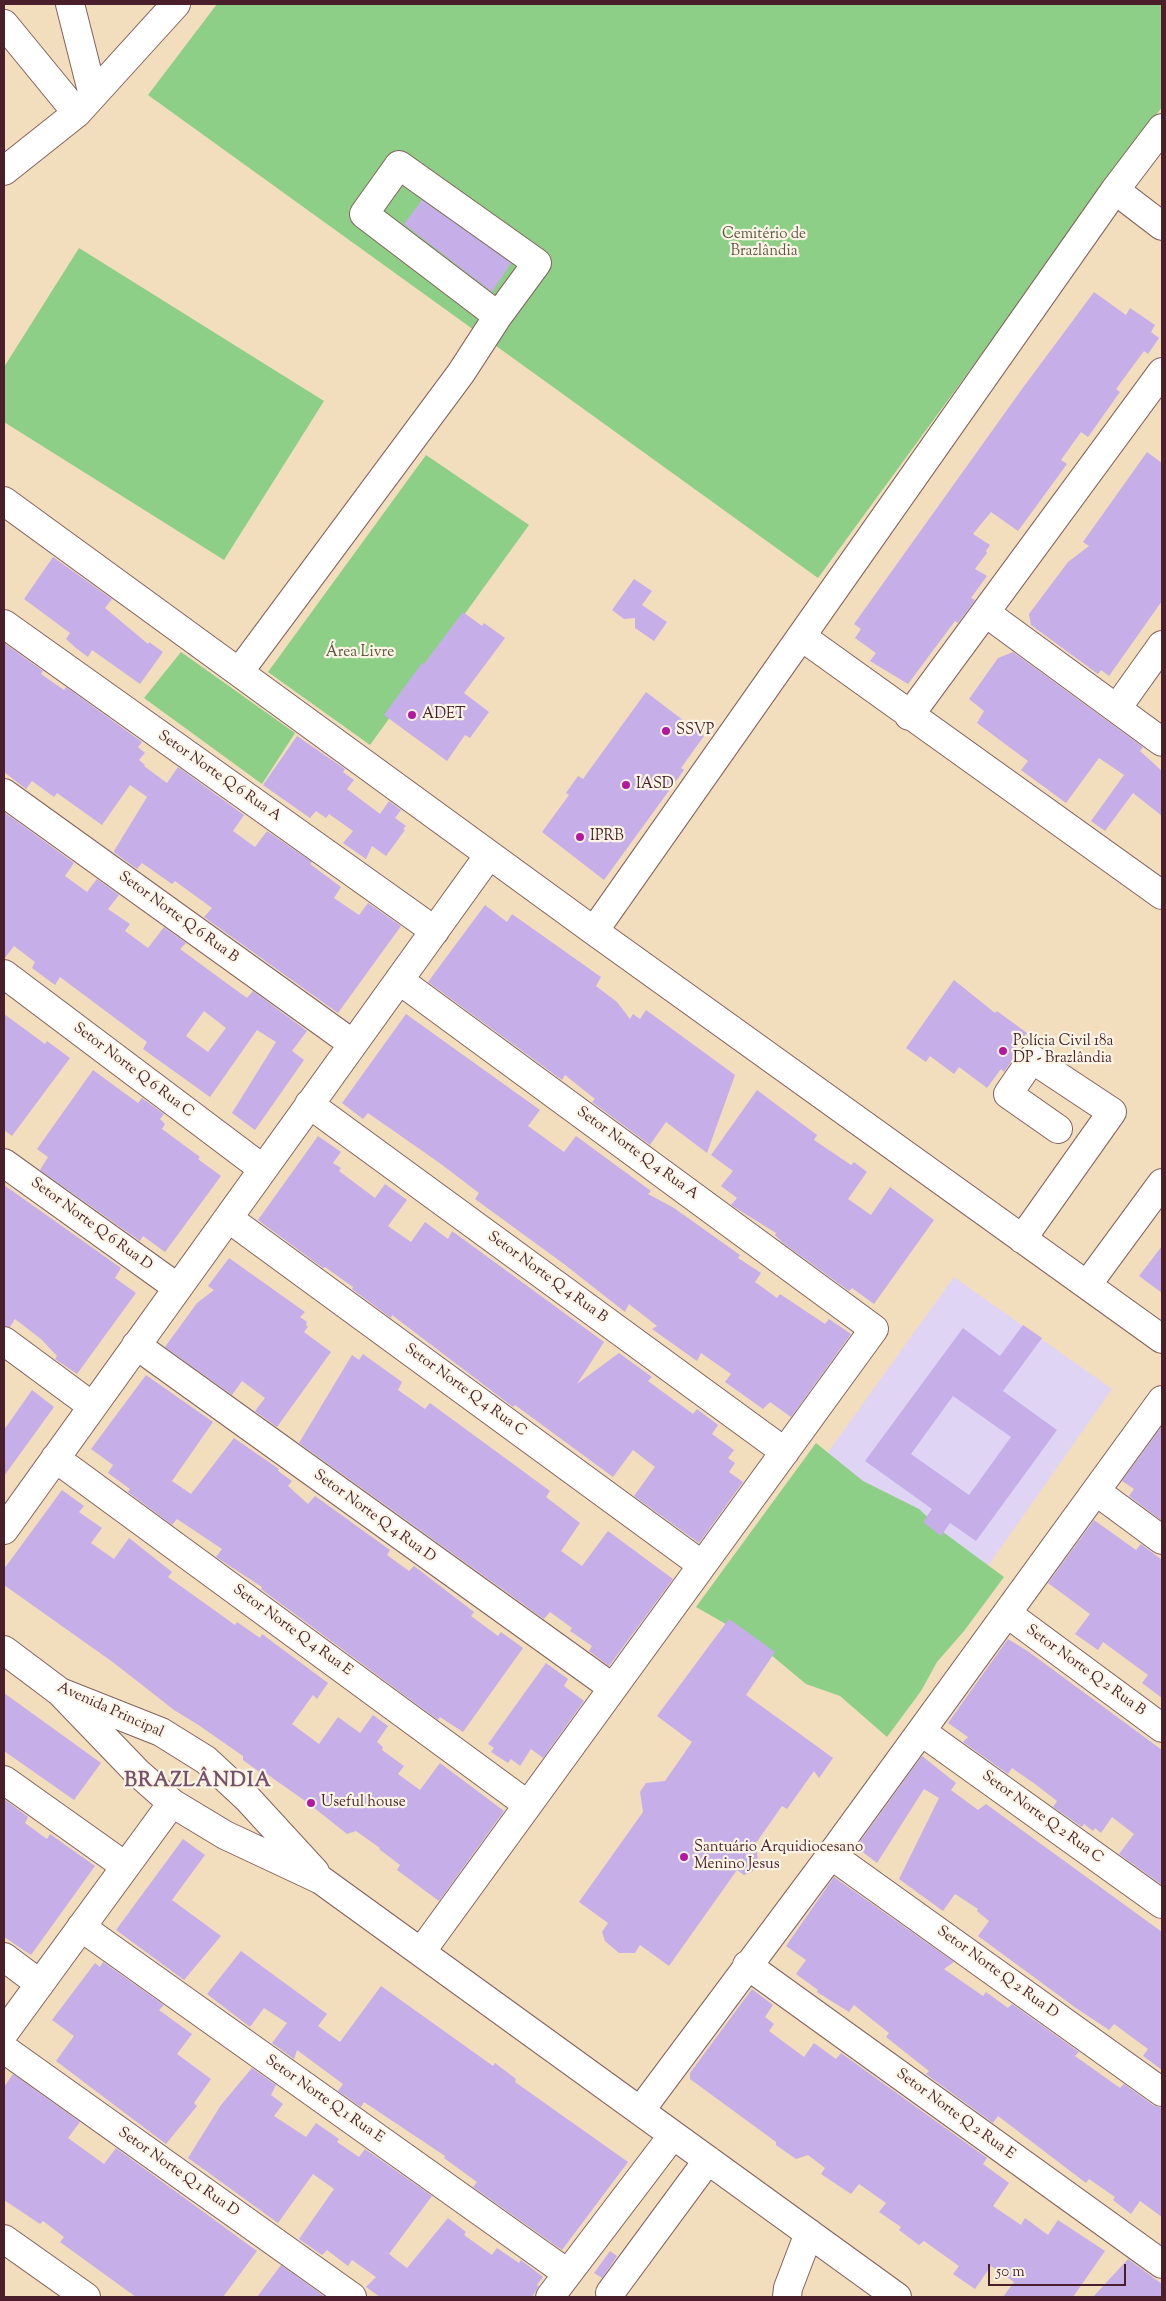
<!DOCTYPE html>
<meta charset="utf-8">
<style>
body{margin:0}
#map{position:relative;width:1166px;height:2301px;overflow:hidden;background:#f2ddbd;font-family:"Sorts Mill Goudy",serif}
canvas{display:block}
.frame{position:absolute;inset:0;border:5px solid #4a1f2b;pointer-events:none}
.scale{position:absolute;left:988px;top:2264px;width:138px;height:22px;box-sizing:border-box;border:2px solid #4a1f2b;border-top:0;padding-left:6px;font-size:15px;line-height:18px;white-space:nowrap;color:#4a1f2b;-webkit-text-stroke:4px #fcf5e5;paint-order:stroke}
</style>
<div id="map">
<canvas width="1166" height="2301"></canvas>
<div class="frame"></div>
<div class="scale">50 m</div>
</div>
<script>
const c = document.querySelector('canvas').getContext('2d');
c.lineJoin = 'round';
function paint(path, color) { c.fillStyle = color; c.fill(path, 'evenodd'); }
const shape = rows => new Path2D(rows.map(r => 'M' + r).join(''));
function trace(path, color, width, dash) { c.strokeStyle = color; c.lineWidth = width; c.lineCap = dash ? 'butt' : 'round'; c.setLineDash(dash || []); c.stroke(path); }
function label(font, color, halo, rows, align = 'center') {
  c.font = font + ' "Sorts Mill Goudy",serif'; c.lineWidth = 4.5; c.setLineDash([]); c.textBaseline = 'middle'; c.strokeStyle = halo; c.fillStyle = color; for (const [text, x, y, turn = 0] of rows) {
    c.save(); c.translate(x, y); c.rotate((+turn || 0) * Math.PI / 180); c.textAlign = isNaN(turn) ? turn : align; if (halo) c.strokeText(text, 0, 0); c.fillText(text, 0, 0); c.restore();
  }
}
paint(shape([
 [954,1277,1112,1389,986,1569,826,1455]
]), '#e0d4f4');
paint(shape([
 [217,4,1162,4,1162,107,818,578,148,95],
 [79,248,324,401,224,560,4,422,4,367],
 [426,455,529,525,370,745,268,672],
 [181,652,295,733,262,784,144,698],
 [816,1443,863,1481,919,1509,943,1532,1004,1577,964,1631,937,1662,921,1691,887,1737,840,1696,806,1684,752,1639,696,1607]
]), '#8ecf87');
paint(shape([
 [422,200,511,263,492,292,404,224],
 [1094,292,1126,315,1130,308,1155,325,1151,332,1159,338,1148,354,1144,351,1116,389,1120,392,1088,437,1081,432,1061,460,1067,464,1018,531,991,512,973,534,990,545,986,551,987,553,975,569,987,576,971,598,975,600,958,623,955,621,908,684,870,661,876,653,855,638,861,629,854,624,1022,389],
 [1147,452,1162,463,1162,601,1109,676,1101,670,1098,674,1031,625,1029,614,1068,562,1089,546,1083,542],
 [53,557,112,599,105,608,148,644,149,642,163,652,140,684,92,650,88,657,76,648,66,639,70,633,24,599],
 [634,579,652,591,642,605,667,622,654,641,635,628,635,618,624,619,612,610],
 [463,612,482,626,484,623,505,638,464,693,489,712,470,738,465,735,447,761,384,715,422,663,424,664],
 [4,643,43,671,41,674,64,690,66,687,142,742,138,747,145,753,139,760,145,765,144,766,167,783,178,767,244,815,233,831,255,847,267,831,312,862,310,864,341,887,334,898,359,915,368,903,401,926,338,1013,204,917,212,908,175,881,172,884,142,863,137,869,115,853,114,851,147,797,130,785,102,825,57,793,54,797,32,781,26,789,4,772],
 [1013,652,1143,747,1140,751,1162,771,1162,816,1133,793,1105,831,1091,821,1124,775,1099,758,1066,803,1021,770,1028,761,977,723,984,711,969,699,998,658],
 [646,692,704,736,681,768,684,770,604,880,542,832,569,795,566,793,578,776,583,779],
 [297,736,345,769,343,772,354,780,347,789,380,814,389,801,401,810,395,818,406,826,403,829,405,830,386,856,372,846,366,859,343,843,353,831,329,814,326,818,316,811,310,818,263,785],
 [4,812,74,863,65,876,87,892,97,879,119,895,108,909,130,924,125,931,148,948,164,927,186,943,180,949,225,982,247,998,253,991,307,1031,292,1051,304,1060,255,1130,232,1113,276,1042,257,1030,210,1097,143,1049,147,1042,60,977,55,985,32,968,35,962,14,946,4,959],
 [204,1011,226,1028,208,1052,186,1036],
 [485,905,507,922,512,914,601,977,596,986,617,1002,630,1019,633,1014,640,1019,646,1010,735,1075,707,1153,666,1122,650,1145,592,1102,595,1099,565,1075,562,1080,428,982],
 [954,980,995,1013,997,1011,1027,1033,1014,1051,1017,1053,1004,1072,1001,1069,987,1088,959,1067,954,1074,930,1056,926,1062,906,1048],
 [4,1014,45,1044,47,1041,70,1058,12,1136,4,1130],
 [406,1014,540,1110,528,1126,564,1152,576,1136,651,1191,648,1194,674,1208,740,1255,738,1258,761,1273,755,1282,777,1298,780,1294,825,1324,829,1319,851,1334,791,1417,770,1402,763,1409,725,1382,731,1374,701,1353,697,1361,652,1329,657,1326,629,1304,625,1312,564,1264,475,1199,479,1193,441,1164,368,1113,363,1119,342,1103],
 [93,1070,138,1103,142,1098,164,1114,160,1119,165,1124,162,1129,200,1157,198,1159,221,1176,165,1252,143,1236,140,1241,40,1170,48,1157,37,1149],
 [757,1090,817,1135,814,1140,851,1165,854,1162,867,1172,848,1199,871,1215,890,1187,934,1220,874,1304,852,1288,849,1291,783,1243,775,1235,776,1233,731,1205,737,1198,721,1186,733,1171,711,1155],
 [318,1136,341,1152,333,1163,341,1168,339,1171,375,1198,385,1184,407,1200,388,1226,411,1242,425,1222,448,1239,452,1231,604,1342,577,1384,619,1353,652,1377,648,1381,693,1414,697,1409,718,1425,712,1434,734,1450,728,1458,735,1463,729,1472,743,1482,699,1543,634,1496,655,1467,633,1450,613,1477,515,1405,513,1407,392,1315,391,1318,352,1289,353,1287,325,1267,323,1268,258,1220],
 [4,1185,121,1268,115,1278,136,1293,77,1374,55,1359,57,1356,41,1339,15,1319,10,1327,4,1326],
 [1162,1246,1162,1293,1139,1276],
 [229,1258,305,1312,300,1317,307,1322,306,1325,308,1327,304,1332,331,1352,277,1427,255,1411,265,1398,242,1381,232,1395,165,1347,197,1303,214,1290,208,1286],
 [1023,1325,1042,1338,1003,1391,1057,1430,976,1541,950,1523,941,1536,923,1522,932,1509,865,1461,963,1328,1000,1356],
 [953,1396,1011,1437,969,1495,911,1454],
 [363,1354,402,1382,398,1390,425,1409,430,1403,550,1491,546,1497,580,1523,561,1551,582,1566,608,1531,673,1579,609,1666,589,1651,592,1646,570,1631,572,1628,550,1612,544,1619,299,1443,352,1355,359,1360],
 [146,1375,213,1422,172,1481,191,1494,234,1438,279,1469,278,1471,292,1481,288,1486,308,1504,315,1496,390,1550,387,1555,409,1571,414,1566,474,1612,471,1616,498,1636,501,1632,523,1648,463,1732,440,1717,438,1720,261,1589,262,1587,216,1557,222,1549,177,1519,172,1525,128,1492,130,1489,108,1473,113,1465,91,1449],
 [32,1390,54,1407,4,1476,4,1430],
 [1162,1426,1162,1521,1129,1496,1134,1489,1122,1481],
 [62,1490,84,1506,79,1512,102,1528,91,1543,114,1559,129,1538,172,1572,168,1577,235,1625,237,1622,260,1638,262,1634,328,1683,317,1699,313,1695,292,1724,319,1744,338,1717,360,1733,373,1715,388,1726,377,1742,383,1747,382,1750,404,1766,398,1774,420,1790,440,1763,504,1811,439,1901,397,1870,400,1865,379,1849,380,1848,356,1831,347,1834,308,1803,264,1772,261,1773,243,1760,243,1756,197,1724,174,1710,114,1663,4,1585,4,1569],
 [1094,1520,1136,1550,1141,1544,1162,1560,1162,1698,1142,1683,1148,1675,1103,1642,1098,1650,1075,1634,1090,1614,1048,1583],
 [729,1619,775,1652,746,1695,833,1758,819,1778,814,1771,787,1809,782,1806,756,1843,758,1863,752,1872,744,1875,737,1870,669,1966,640,1945,635,1953,619,1953,605,1941,602,1932,608,1923,579,1902,643,1812,640,1792,646,1783,665,1781,692,1742,657,1716],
 [1008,1639,1029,1652,1162,1750,1162,1885,1119,1854,1134,1834,1112,1817,1101,1833,1095,1828,1093,1831,1084,1824,1082,1827,1053,1807,1057,1801,1035,1784,1012,1768,1008,1774,963,1742,968,1737,948,1723],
 [546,1663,568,1679,564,1686,584,1701,543,1758,531,1749,520,1766,511,1759,508,1763,491,1752,494,1748,488,1744],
 [4,1693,101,1763,74,1800,4,1751],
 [922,1756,956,1783,951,1790,978,1810,986,1804,1162,1932,1162,2070,1143,2056,1148,2049,1114,2024,1109,2030,1076,2008,978,1936,989,1921,977,1911,978,1909,955,1894,943,1911,899,1879,939,1798,924,1789,877,1863,856,1847],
 [4,1799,28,1817,25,1823,47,1839,50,1834,95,1866,31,1955,4,1937],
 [183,1839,205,1855,172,1900,221,1936,184,1980,116,1930],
 [834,1877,954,1962,944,1969,983,1996,986,1992,1008,2008,1012,2004,1079,2052,1075,2056,1120,2088,1124,2084,1153,2105,1162,2108,1162,2217,1140,2201,1131,2214,1113,2200,1115,2197,1089,2179,1086,2183,998,2116,993,2123,926,2074,929,2071,886,2037,889,2033,854,2005,849,2012,817,1992,818,1990,796,1974,806,1960,786,1946],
 [241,1951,327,2014,318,2026,340,2042,381,1986,493,2066,495,2063,516,2079,515,2082,628,2162,562,2250,473,2187,477,2182,444,2158,445,2156,364,2102,361,2107,338,2091,343,2084,297,2050,294,2059,272,2043,287,2023,264,2008,250,2027,207,1994],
 [103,1962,164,2005,159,2010,192,2034,177,2054,211,2079,194,2103,197,2106,166,2144,56,2061,74,2036,52,2020,95,1963,100,1967],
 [752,1989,773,2005,765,2017,774,2024,769,2031,804,2057,814,2043,836,2059,841,2053,987,2158,983,2164,1009,2183,993,2206,1021,2225,1025,2218,1048,2235,1058,2220,1105,2251,1073,2297,1003,2297,1014,2282,991,2266,975,2289,953,2274,959,2266,924,2241,919,2245,899,2230,901,2227,879,2212,886,2203,859,2184,851,2194,821,2174,825,2168,808,2155,796,2159,776,2145,776,2142,690,2079,690,2073],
 [252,2068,276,2085,271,2095,283,2104,274,2116,306,2137,316,2123,339,2139,337,2142,359,2157,365,2149,432,2196,389,2254,407,2268,448,2218,466,2232,464,2235,492,2255,497,2248,519,2263,521,2260,543,2277,537,2285,539,2286,532,2297,380,2297,366,2287,376,2277,352,2260,348,2266,327,2250,322,2255,299,2239,334,2189,313,2174,278,2223,188,2158,221,2105],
 [13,2074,80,2122,68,2138,104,2164,116,2148,257,2251,223,2297,136,2297,60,2242,64,2237,43,2221,40,2224,4,2200,4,2087],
 [610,2251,617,2256,602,2278,594,2273],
 [1128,2259,1162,2284,1162,2297,1093,2297],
 [281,2265,325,2297,257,2297]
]), '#c6afe8');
const minor = shape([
 [70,4,93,95,83,106],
 [4,24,77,113],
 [4,171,77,113,176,4],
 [1115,190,1162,226],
 [4,501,594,931,1162,1339],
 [986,613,1162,742],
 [4,624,435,931],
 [802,637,1162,895],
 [239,672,461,373,498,316,537,263,399,165,364,214,498,316],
 [1117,708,1162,645],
 [909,716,1162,372],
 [4,793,353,1044],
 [594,931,1115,190,1162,128],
 [4,974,263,1169],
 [399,980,874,1329,421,1952],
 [309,1104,785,1452],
 [4,1163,178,1288],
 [228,1218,702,1565],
 [1022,1239,1112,1112,1032,1059,1008,1094,1058,1129],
 [1087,1285,1162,1183],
 [4,1341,92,1406],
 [136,1345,613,1688],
 [55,1458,528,1805],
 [1097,1492,1162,1540],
 [4,1530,489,855],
 [1008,1614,1162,1728],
 [4,1650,60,1692,161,1732,206,1760,248,1799,315,1872],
 [60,1692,137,1772,172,1803,225,1835,321,1880,897,2297],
 [922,1732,1162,1904],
 [4,1780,125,1866],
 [831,1855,1162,2092],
 [81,1927,567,2273],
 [4,1957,40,1984],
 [747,1965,1162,2264],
 [4,2033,172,1803],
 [4,2049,352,2297],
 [640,2111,831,1855,1162,1400],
 [4,2239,86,2297],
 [610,2293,708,2160],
 [550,2297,673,2135],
 [787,2297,788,2288,809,2233]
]);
trace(minor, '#85625e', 30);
trace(minor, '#fff', 28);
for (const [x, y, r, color] of [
 [412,715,5,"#b5179e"],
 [666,731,5,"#b5179e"],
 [626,785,5,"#b5179e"],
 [580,837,5,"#b5179e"],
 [1003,1051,5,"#b5179e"],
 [311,1803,5,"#b5179e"],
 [684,1857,5,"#b5179e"]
]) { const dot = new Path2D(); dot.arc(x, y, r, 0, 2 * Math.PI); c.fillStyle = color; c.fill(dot); trace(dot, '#fcf5e5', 2); }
label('15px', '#5e5447', '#fcf5e5', [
 ["Cemitério de",764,235],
 ["Brazlândia",764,252],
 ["Área Livre",360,653]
]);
label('15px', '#4a1f2b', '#fcf5e5', [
 ["ADET",422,715],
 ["SSVP",676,731],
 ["IASD",636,785],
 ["IPRB",590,837],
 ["Polícia Civil 18a",1013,1042],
 ["DP - Brazlândia",1013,1059],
 ["Useful house",321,1803],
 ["Santuário Arquidiocesano",694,1848],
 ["Menino Jesus",694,1865]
], 'left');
label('15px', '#4a1f2b', '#fcf5e5', [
 ["Setor Norte Q 6 Rua A",219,777,35],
 ["Setor Norte Q 6 Rua B",178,918,36],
 ["Setor Norte Q 6 Rua C",133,1071,37],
 ["Setor Norte Q 4 Rua A",637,1154,36],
 ["Setor Norte Q 6 Rua D",91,1225,36],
 ["Setor Norte Q 4 Rua B",547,1278,36],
 ["Setor Norte Q 4 Rua C",465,1391,36],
 ["Setor Norte Q 4 Rua D",374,1517,36],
 ["Setor Norte Q 4 Rua E",292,1631,36],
 ["Setor Norte Q 2 Rua B",1085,1671,36],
 ["Avenida Principal",110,1711,24],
 ["Setor Norte Q 2 Rua C",1042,1818,36],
 ["Setor Norte Q 2 Rua D",997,1973,36],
 ["Setor Norte Q 1 Rua E",324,2100,35],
 ["Setor Norte Q 2 Rua E",955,2115,36],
 ["Setor Norte Q 1 Rua D",178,2173,35]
]);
c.letterSpacing = '1px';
label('bold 20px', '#75516d', '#fcf5e5', [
 ["BRAZLÂNDIA",198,1783]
]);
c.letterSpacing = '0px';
</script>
